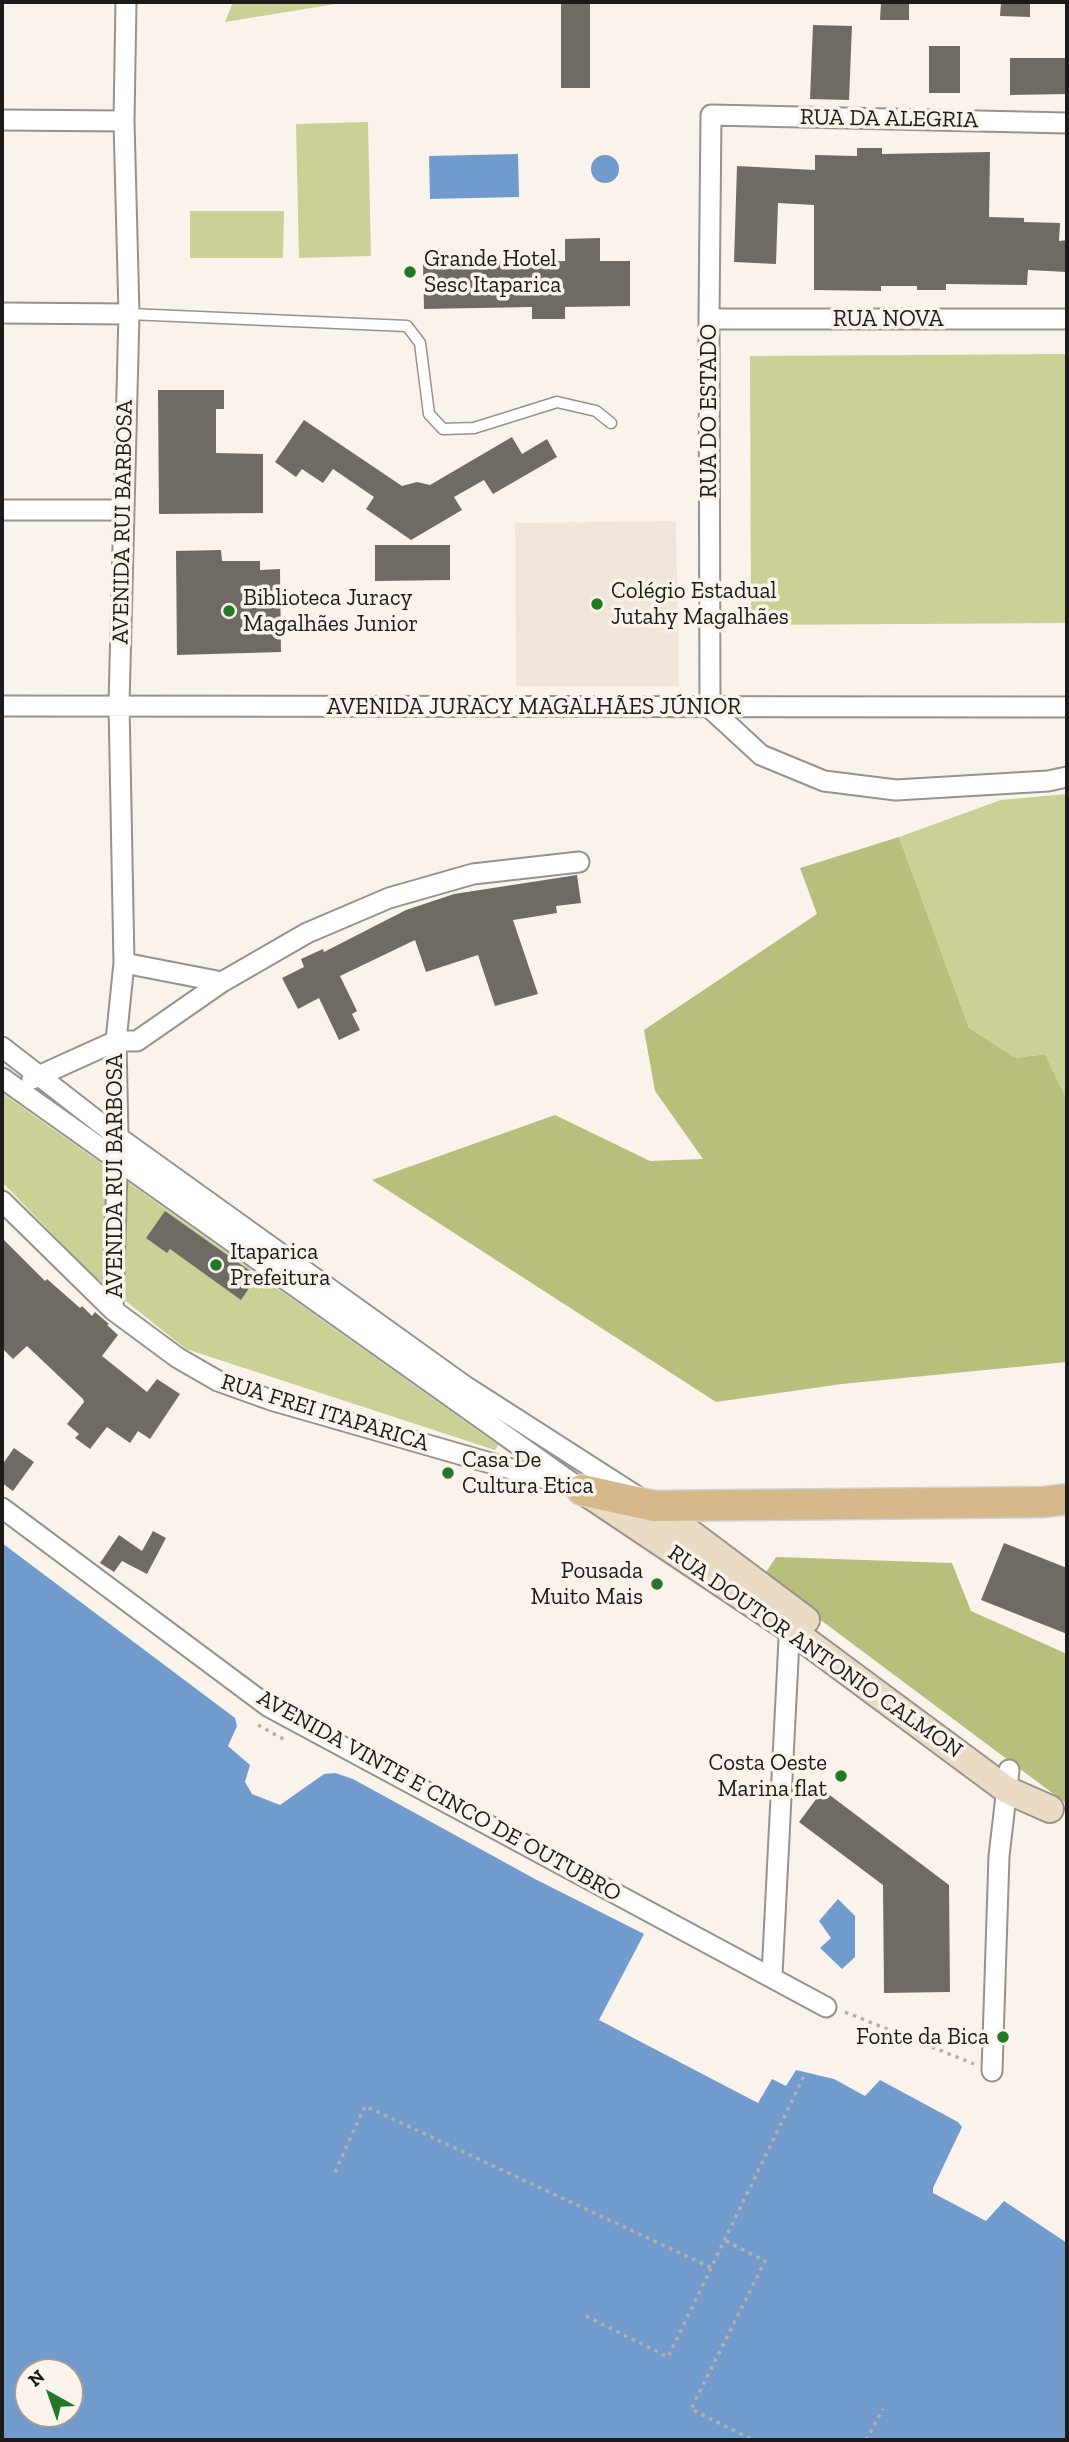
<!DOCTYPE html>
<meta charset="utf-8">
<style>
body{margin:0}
#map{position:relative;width:1069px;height:2442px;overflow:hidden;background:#faf3ec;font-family:"Zilla Slab",serif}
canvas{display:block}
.frame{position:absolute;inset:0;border:4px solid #1d1b19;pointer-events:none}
.north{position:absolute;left:14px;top:2358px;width:70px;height:70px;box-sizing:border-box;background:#faf3ec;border:2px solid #a29d98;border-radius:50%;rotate:320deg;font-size:19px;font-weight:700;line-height:28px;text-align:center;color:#1d1b19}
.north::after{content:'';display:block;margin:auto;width:24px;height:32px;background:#237825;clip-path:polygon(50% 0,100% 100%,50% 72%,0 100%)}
</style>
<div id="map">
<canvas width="1069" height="2442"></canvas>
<div class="frame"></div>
<div class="north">N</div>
</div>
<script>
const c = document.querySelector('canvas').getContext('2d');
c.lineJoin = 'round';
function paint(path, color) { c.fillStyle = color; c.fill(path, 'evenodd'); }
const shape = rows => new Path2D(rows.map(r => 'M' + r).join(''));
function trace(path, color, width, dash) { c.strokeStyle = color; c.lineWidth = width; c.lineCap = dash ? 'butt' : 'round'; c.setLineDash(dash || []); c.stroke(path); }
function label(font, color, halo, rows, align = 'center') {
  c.font = font + ' "Zilla Slab",serif'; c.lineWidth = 7; c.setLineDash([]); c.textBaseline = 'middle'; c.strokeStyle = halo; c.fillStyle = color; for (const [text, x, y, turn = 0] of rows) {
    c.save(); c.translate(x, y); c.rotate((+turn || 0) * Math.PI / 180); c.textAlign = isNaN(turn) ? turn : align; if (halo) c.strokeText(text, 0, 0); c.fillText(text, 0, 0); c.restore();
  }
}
paint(shape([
 [676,521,679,686,516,686,515,523]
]), '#f1e5d9');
paint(shape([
 [233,2,348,2,225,22],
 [368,122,371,256,299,258,296,124],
 [190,211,284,211,283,258,190,258],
 [1067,354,1067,623,751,625,750,356],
 [1067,794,1067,1100,1045,1054,1016,1058,969,1028,899,837,1001,800],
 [2,1093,498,1445,495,1450,186,1349,88,1271,2,1182]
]), '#cbd094');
paint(shape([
 [899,837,969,1028,1016,1058,1045,1054,1067,1100,1067,1362,842,1384,716,1402,372,1180,555,1115,650,1161,703,1159,655,1091,644,1030,817,914,800,868],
 [776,1557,952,1563,971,1611,1067,1654,1067,1804,763,1577]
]), '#b8be7c');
paint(shape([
 [518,154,519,197,430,199,429,156],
 '591 169a14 14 0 1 1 28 0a14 14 0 1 1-28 0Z',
 [2,1543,235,1718,237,1726,228,1746,250,1765,245,1782,252,1794,280,1805,324,1774,335,1773,353,1779,535,1879,644,1934,599,2020,758,2103,772,2079,786,2086,796,2070,834,2079,865,2096,880,2080,958,2122,962,2127,933,2188,933,2193,986,2221,1004,2201,1067,2243,1067,2440,2,2440],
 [28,2372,70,2372,70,2414,28,2414],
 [838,1899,855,1916,855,1957,842,1969,820,1948,831,1938,819,1921]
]), '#709bcc');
paint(shape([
 [881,2,909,2,909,20,880,20],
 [1001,2,1030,2,1030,17,1000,16],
 [561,4,590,4,590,88,561,88],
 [813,25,852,26,849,100,810,99],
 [929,46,960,46,960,93,929,93],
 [1010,58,1067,58,1067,94,1010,95],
 [857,148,882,148,882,154,990,152,989,217,1024,218,1024,222,1060,223,1059,241,1067,240,1067,272,1028,270,1027,285,946,284,946,290,917,290,917,286,881,286,881,291,814,290,814,205,778,203,776,264,734,262,737,166,815,170,815,155,857,156],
 [600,238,600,261,630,261,630,306,565,307,565,319,532,319,532,307,424,309,423,263,565,261,565,239],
 [158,390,224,390,224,409,216,409,216,453,263,454,263,513,159,514],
 [304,420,402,486,417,482,430,485,512,437,522,454,547,439,557,457,493,494,484,480,454,497,462,510,411,540,366,509,374,497,333,469,323,483,302,469,296,477,275,462],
 [375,545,450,545,450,580,375,581],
 [221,550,222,561,260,561,260,570,280,569,281,652,177,655,176,551],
 [577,875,581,903,556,906,557,913,513,920,538,994,495,1006,478,955,426,972,415,940,340,976,357,1011,352,1014,360,1030,339,1040,319,998,298,1009,282,978,304,967,301,959,323,949,324,952,406,910,454,894],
 [165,1211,257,1276,241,1300,170,1249,167,1253,146,1238],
 [2,1238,45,1281,47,1279,80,1308,82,1306,92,1316,95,1312,109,1324,107,1325,118,1335,102,1356,147,1392,157,1379,180,1394,150,1439,138,1431,130,1443,107,1427,90,1449,75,1438,79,1434,67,1424,84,1402,83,1399,27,1346,13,1359,2,1348],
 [14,1448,34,1462,13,1491,2,1483,2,1465],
 [153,1531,166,1538,147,1574,122,1561,114,1572,100,1563,119,1535,142,1551],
 [1004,1543,1067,1568,1067,1634,981,1600],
 [823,1790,949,1885,950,1992,884,1993,883,1885,799,1822]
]), '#706a65');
const lane = shape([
 [129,314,407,326,420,343,429,414,443,429,474,428,557,402,596,411,611,423]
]);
const street = shape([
 [2,120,124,121],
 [1067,123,711,115,709,319,710,708,761,755,824,781,896,790,1048,781,1067,777],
 [2,313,129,314],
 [709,319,1067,319],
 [2,510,122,510],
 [2,706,1067,707],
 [124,963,222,982],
 [2,1047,118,1137,465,1386,638,1497],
 [2,1078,582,1490],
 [32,1079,116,1041,137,1041,222,982,307,933,389,898,473,874,579,862],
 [2,1201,113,1310,178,1358,218,1381,271,1400,567,1485],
 [113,1310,118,1137,116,1041,124,963,119,704,129,314,124,121,126,2],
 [2,1508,269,1707,826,2007],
 [772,1975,790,1620],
 [992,2071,999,1856,1009,1770]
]);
const secondary = shape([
 [587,1493,790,1629,1007,1790,1050,1809],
 [654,1506,806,1620]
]);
const primary = shape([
 [582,1490,654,1506,1044,1502,1067,1499]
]);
trace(lane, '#99928c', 13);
trace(street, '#99928c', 23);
trace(secondary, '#99928c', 30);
trace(primary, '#d2d1d1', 33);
trace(shape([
 [258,1725,285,1740],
 [845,2012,974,2064],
 [335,2172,365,2106,712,2268],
 [726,2241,765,2261,691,2409,753,2440],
 [586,2316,668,2357,805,2074],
 [866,2440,883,2409]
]), '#b4afa9', 3.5, [3.5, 5]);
trace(lane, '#fff', 10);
trace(street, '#fff', 19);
trace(secondary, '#eadcc4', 26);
trace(primary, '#d5b889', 30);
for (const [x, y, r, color] of [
 [410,272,7,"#237825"],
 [597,604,7,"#237825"],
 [229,611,7,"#237825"],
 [216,1265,7,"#237825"],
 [448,1473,7,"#237825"],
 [657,1584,7,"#237825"],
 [841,1776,7,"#237825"],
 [1003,2037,7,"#237825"]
]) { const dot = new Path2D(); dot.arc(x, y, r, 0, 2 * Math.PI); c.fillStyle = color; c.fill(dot); trace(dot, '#faf3ec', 2.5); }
label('23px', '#1d1b19', '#faf3ec', [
 ["RUA DA ALEGRIA",889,119,1],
 ["RUA NOVA",888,319],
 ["RUA DO ESTADO",709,411,-90],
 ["AVENIDA RUI BARBOSA",123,522,-89],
 ["AVENIDA JURACY MAGALHÃES JÚNIOR",534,707],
 ["AVENIDA RUI BARBOSA",115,1176,-90],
 ["RUA FREI ITAPARICA",325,1413,17],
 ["RUA DOUTOR ANTONIO CALMON",815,1652,35],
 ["AVENIDA VINTE E CINCO DE OUTUBRO",439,1796,29]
]);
label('23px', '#1d1b19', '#faf3ec', [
 ["Grande Hotel",424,259],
 ["Sesc Itaparica",424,285],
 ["Colégio Estadual",611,591],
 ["Jutahy Magalhães",611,617],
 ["Biblioteca Juracy",243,598],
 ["Magalhães Junior",243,624],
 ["Itaparica",230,1252],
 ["Prefeitura",230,1278],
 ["Casa De",462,1460],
 ["Cultura Etica",462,1486],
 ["Pousada",643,1571,"right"],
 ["Muito Mais",643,1597,"right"],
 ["Costa Oeste",827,1763,"right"],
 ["Marina flat",827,1789,"right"],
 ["Fonte da Bica",989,2037,"right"]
], 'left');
</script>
